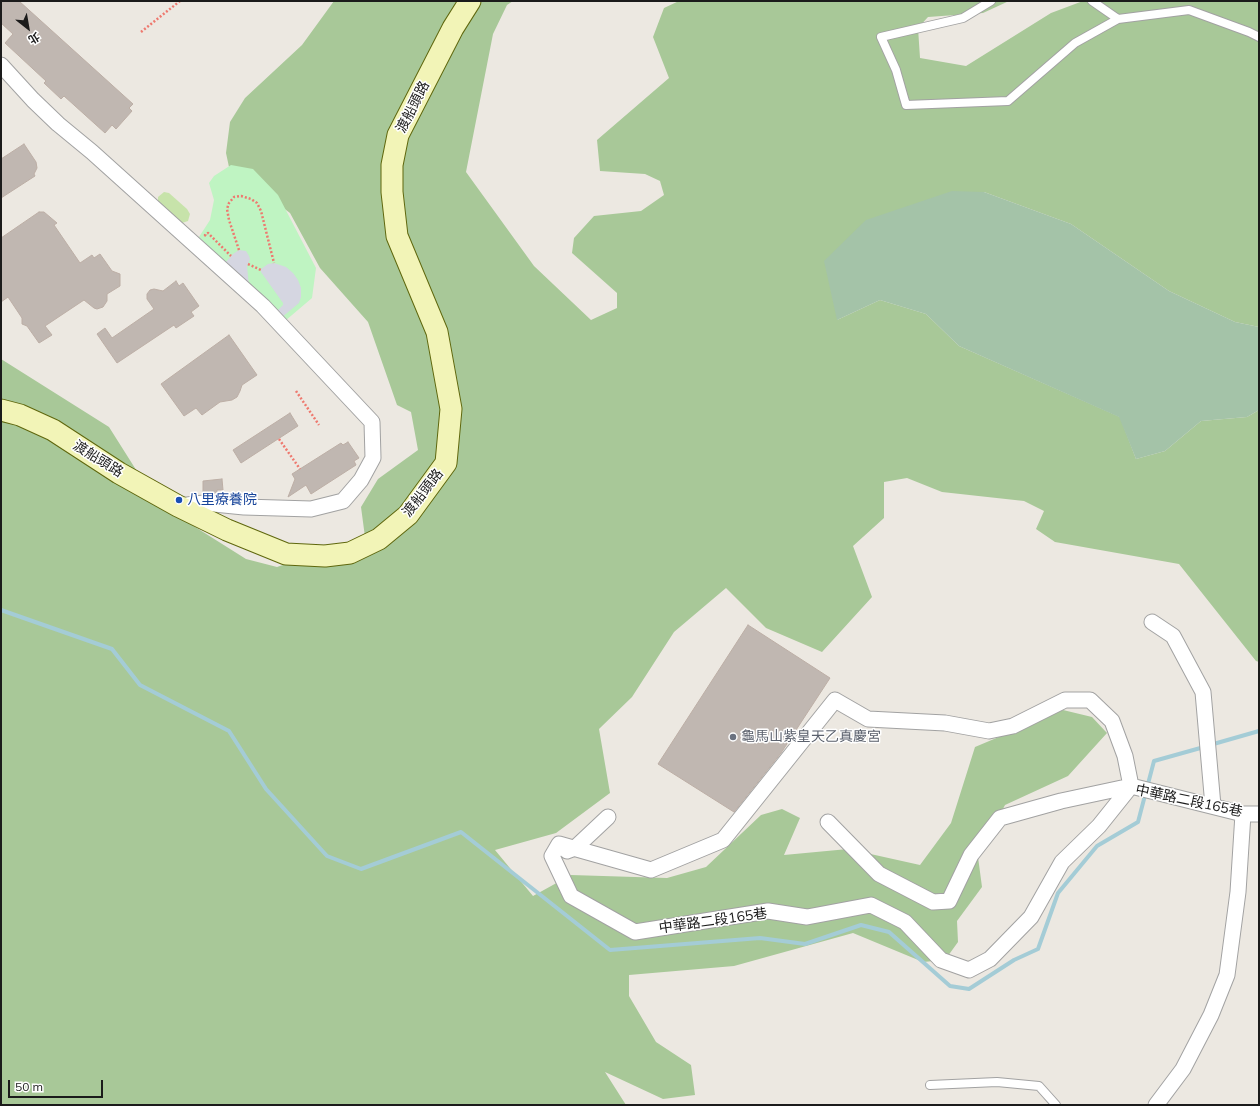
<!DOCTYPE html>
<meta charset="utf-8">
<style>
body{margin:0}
#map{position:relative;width:1260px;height:1106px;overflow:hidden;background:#ece8e1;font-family:Mulish,"Noto Sans TC",sans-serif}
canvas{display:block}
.frame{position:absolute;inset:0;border:2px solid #1b1b1b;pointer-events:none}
.north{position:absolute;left:8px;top:8px;width:40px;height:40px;-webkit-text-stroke:3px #fff;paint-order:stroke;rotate:149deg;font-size:11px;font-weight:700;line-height:16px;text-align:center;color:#1b1b1b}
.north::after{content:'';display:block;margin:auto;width:14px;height:18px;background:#1b1b1b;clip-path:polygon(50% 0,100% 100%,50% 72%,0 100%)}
.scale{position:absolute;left:8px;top:1080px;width:95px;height:18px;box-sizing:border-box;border:2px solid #1b1b1b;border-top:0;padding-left:5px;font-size:12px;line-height:14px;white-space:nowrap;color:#1b1b1b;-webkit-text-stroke:3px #fff;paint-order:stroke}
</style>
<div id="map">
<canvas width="1260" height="1106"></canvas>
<div class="frame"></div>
<div class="north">北</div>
<div class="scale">50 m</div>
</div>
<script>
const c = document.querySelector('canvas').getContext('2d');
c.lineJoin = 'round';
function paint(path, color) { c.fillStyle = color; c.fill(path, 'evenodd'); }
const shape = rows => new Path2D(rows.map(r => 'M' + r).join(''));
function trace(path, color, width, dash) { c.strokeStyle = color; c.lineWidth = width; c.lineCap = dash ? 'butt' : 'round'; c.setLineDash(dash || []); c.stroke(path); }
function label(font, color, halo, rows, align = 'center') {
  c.font = font + ' Mulish,"Noto Sans TC",sans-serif'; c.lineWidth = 3; c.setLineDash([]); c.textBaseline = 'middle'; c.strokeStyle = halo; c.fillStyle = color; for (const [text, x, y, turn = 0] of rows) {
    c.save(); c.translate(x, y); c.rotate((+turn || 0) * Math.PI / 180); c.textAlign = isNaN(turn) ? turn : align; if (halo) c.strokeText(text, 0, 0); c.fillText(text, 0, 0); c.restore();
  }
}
paint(shape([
 [164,192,169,193,187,209,190,214,188,221,182,223,158,203,158,197]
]), '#c7e3aa');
paint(shape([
 [334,1,513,1,507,5,493,34,466,172,534,266,591,320,617,308,617,293,572,253,574,238,594,216,641,211,664,195,660,181,645,174,600,171,597,140,669,78,653,37,664,8,679,1,1009,1,983,13,928,17,918,28,920,58,966,66,1051,13,1083,1,1259,1,1259,327,1235,322,1169,291,1071,224,984,192,837,320,880,300,926,314,959,346,1120,417,1136,459,1165,451,1201,421,1247,417,1259,410,1259,662,1256,661,1179,564,1055,542,1036,529,1044,511,1024,501,942,492,907,478,884,482,884,518,853,546,872,597,822,652,766,628,726,588,674,632,632,697,599,729,610,793,556,833,495,850,533,896,571,875,667,878,706,867,761,815,782,809,800,818,784,855,848,849,920,865,951,823,975,747,1063,710,1092,717,1107,733,1068,776,1005,805,978,857,982,887,957,921,958,942,945,960,923,962,853,933,734,966,629,975,629,996,656,1042,691,1065,695,1095,663,1099,605,1072,626,1105,1,1105,1,359,109,427,157,503,246,559,277,567,365,537,361,507,378,479,418,450,411,412,397,405,368,322,320,268,290,213,229,167,226,153,230,122,245,98,302,45]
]), '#a8c898');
paint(shape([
 [952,191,984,192,1071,224,1169,291,1235,322,1259,327,1259,410,1247,417,1201,421,1165,451,1136,459,1119,417,959,346,926,314,880,300,837,320,824,261,866,220]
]), '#a4c3a8');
paint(shape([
 [231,165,253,169,278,195,316,268,312,298,285,321,199,237,210,220,214,200,209,183,214,176]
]), '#bff4c2');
paint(shape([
 [239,250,246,251,249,256,250,259,247,266,249,286,225,263,233,254],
 [274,263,286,267,293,273,298,280,301,288,301,297,299,303,281,318,276,312,283,305,283,303,261,272,261,269,268,264]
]), '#d5d6e1');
trace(shape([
 [1,610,112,649,140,685,229,731,266,789,327,856,361,869,461,832,610,950,760,938,805,944,861,925,889,932,950,986,969,989,1014,960,1038,949,1058,893,1097,846,1138,822,1154,761,1204,747],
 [1210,745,1259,731]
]), '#a4ccd6', 4);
const building = shape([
 [1,1,19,1,133,104,129,108,132,111,116,129,112,125,105,133,64,96,61,99,44,83,46,81,5,43,13,34,1,23,1,1],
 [24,144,36,162,37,168,34,174,35,176,1,198,1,159,24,144],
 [39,212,44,212,57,223,54,225,80,263,92,255,94,258,100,254,112,271,120,274,120,286,107,294,107,301,103,307,97,309,94,308,84,300,45,326,52,335,39,343,27,326,22,324,22,318,8,297,1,302,1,238,39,212],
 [176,281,179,286,183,283,199,306,191,312,194,316,176,328,174,325,117,363,97,334,105,328,112,338,154,309,147,299,147,294,150,290,154,289,163,291,176,281],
 [229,335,257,375,242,385,240,391,237,397,232,400,220,402,202,415,196,408,184,416,161,384,229,335],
 [290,413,298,426,241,463,233,450,290,413],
 [348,442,359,458,354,461,356,465,311,494,306,485,288,497,295,479,292,474,341,443,343,445,348,442],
 [222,479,223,490,217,490,217,495,203,494,203,481,222,479],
 [748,625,830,678,781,753,734,812,658,764,748,625]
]);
paint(building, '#c0b7b1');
trace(building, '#bcaea5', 1);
const lane = shape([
 [991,1,963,18,881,37,896,70,906,105,1008,101,1075,43,1118,19,1189,10,1249,32,1259,37],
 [1092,1,1118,19],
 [930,1085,997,1082,1039,1086,1056,1105]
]);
const street = shape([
 [1,65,33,100,58,124,92,152,263,306,372,422,373,458,361,480,343,501,311,509,244,507,204,503,178,506],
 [1152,622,1173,636,1203,692,1213,806],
 [835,700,868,719,945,723,989,731,1013,726,1065,700,1090,700,1112,721,1125,756,1131,786,1099,826,1062,862,1031,917,990,959,969,970,941,960,905,922,871,905,807,917,768,911,635,932,571,896,552,856,559,844,651,870,723,840,835,700],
 [828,822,879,874,933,902,949,901,971,855,1000,818,1061,801,1131,786,1243,814,1259,814],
 [567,851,575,848,608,817],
 [1156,1105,1183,1069,1211,1015,1227,975,1238,892,1243,814]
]);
const secondary = shape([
 [1,410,20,415,53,430,119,473,178,506,227,530,286,554,325,556,350,553,379,539,408,515,446,463,451,409,437,332,397,236,392,192,392,165,398,135,453,28,470,1]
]);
trace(lane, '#a2a2a2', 10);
trace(street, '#a2a2a2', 17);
trace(secondary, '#5f670d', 23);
trace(shape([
 [141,32,180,1],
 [206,236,205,235,208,233,231,256],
 [239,250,229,220,227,209,229,203,234,197,241,196,251,199,257,203,261,211,274,263],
 [248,264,261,270],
 [296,391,319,425],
 [279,439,300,469]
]), '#ee796f', 2.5, [2, 2]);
trace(lane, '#fff', 8);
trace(street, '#fff', 15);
trace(secondary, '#f2f4b7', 21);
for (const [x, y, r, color] of [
 [179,500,4,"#1a4fb4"],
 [733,737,4,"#6b7280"]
]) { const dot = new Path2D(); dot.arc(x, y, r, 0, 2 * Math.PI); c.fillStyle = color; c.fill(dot); trace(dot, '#fff', 1.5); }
label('14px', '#1b1b1b', '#fff', [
 ["渡船頭路",413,107,-63],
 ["渡船頭路",98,459,32],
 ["渡船頭路",423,493,-52],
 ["中華路二段165巷",1189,801,12],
 ["中華路二段165巷",713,921,-8]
]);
label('14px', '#164399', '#fff', [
 ["八里療養院",187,500]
], 'left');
label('14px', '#5b616d', '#fff', [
 ["龜馬山紫皇天乙真慶宮",741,737]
], 'left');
</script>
